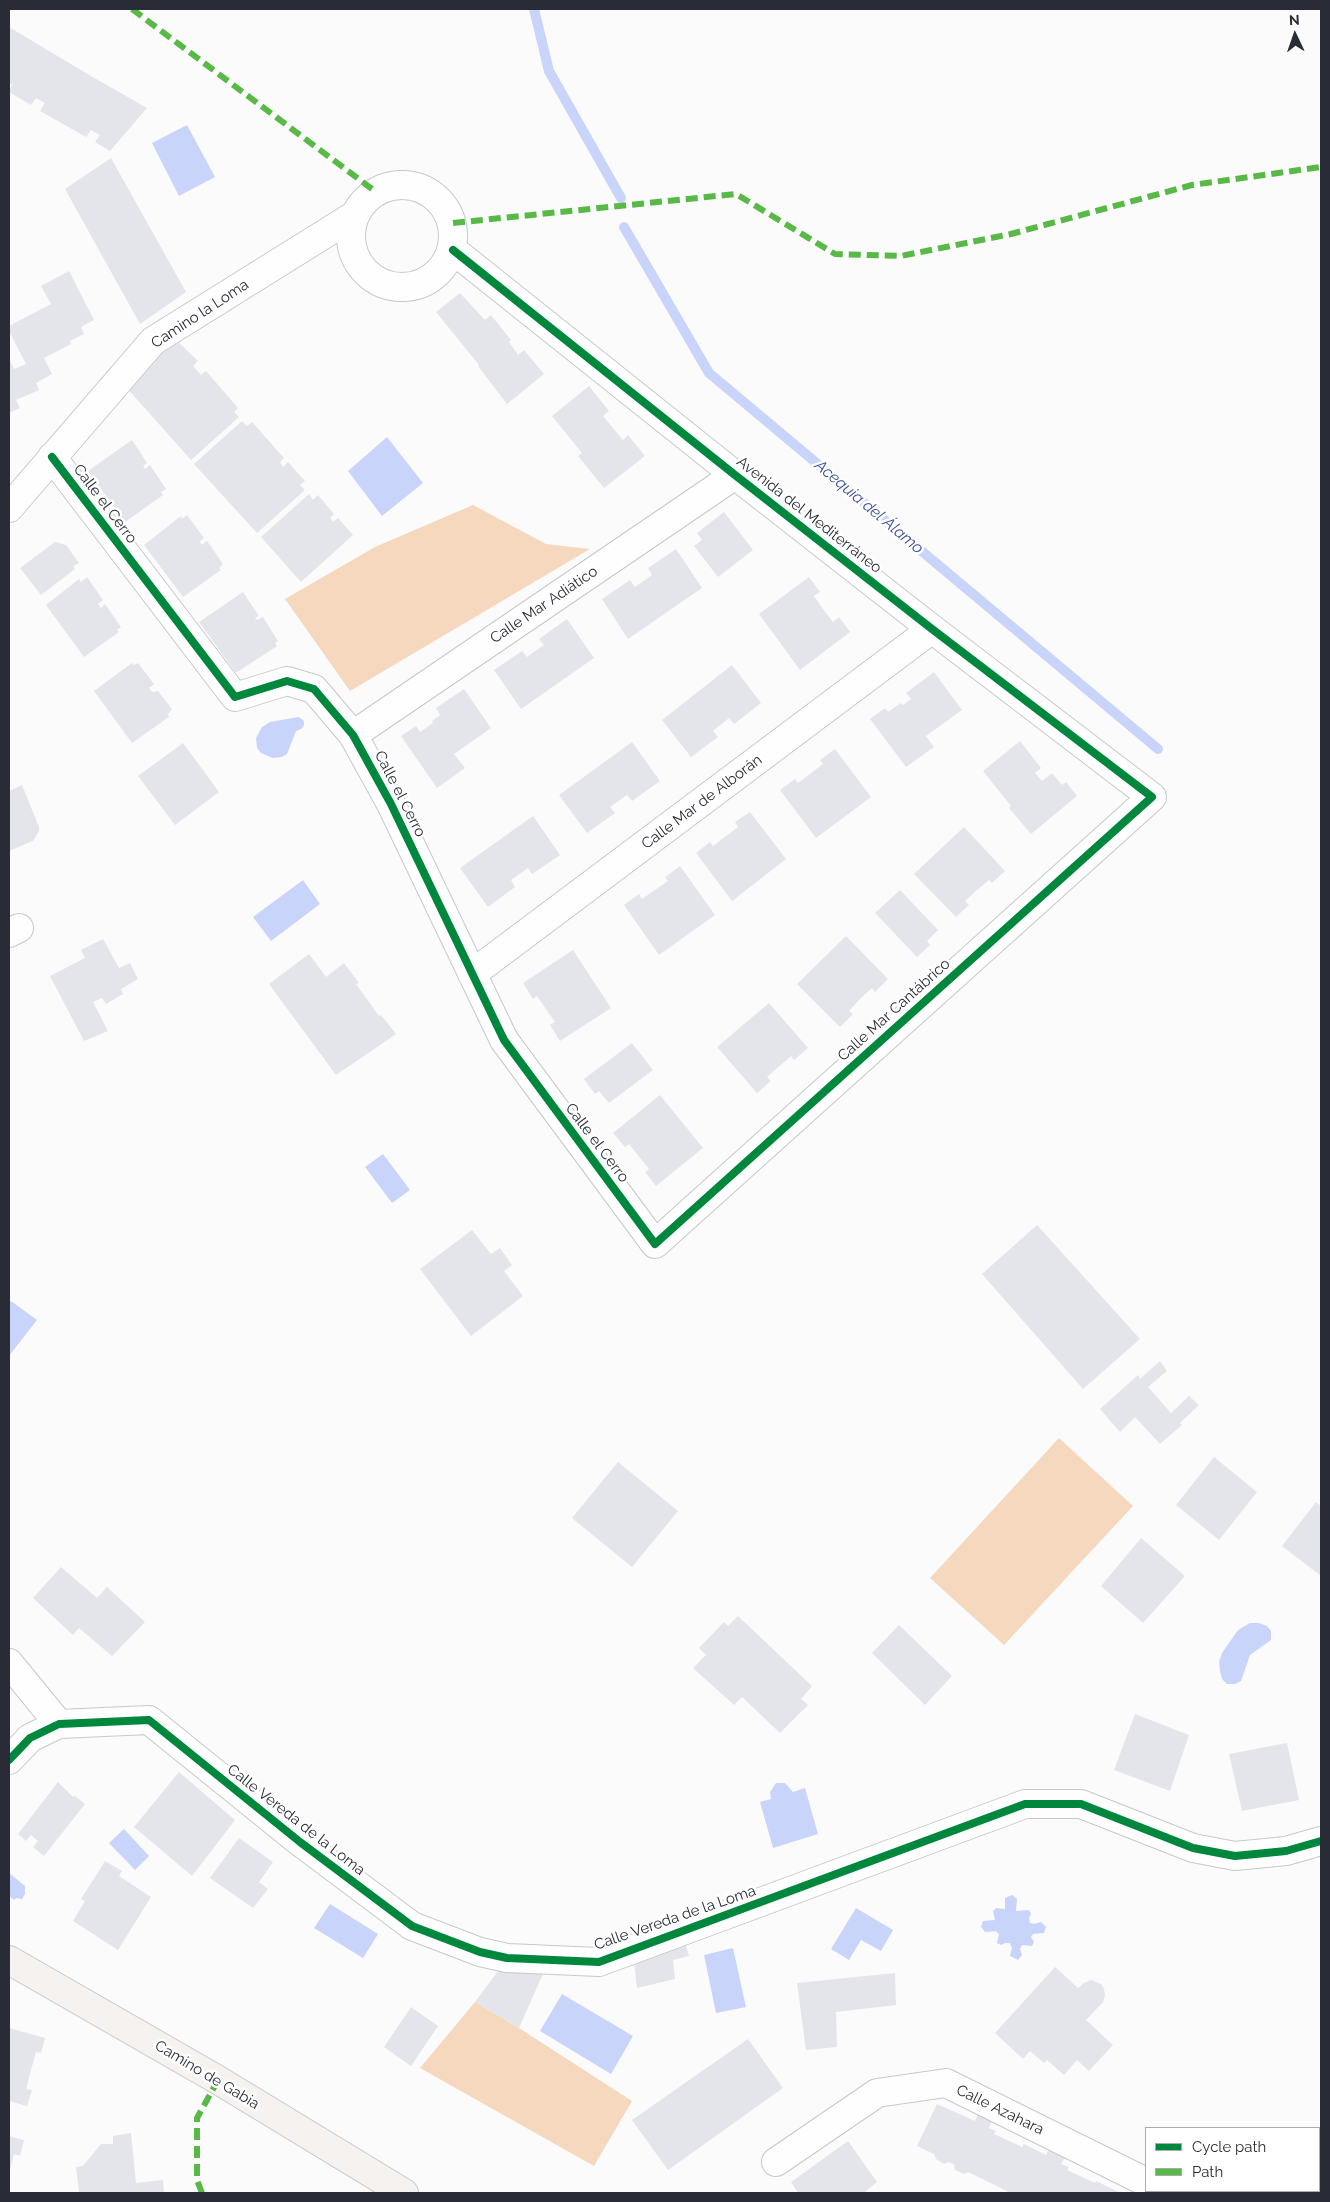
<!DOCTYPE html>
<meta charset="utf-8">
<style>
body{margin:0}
#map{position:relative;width:1330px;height:2202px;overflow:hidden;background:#fbfbfb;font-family:Raleway,sans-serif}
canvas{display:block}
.frame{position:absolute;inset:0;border:10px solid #292c37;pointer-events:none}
.legend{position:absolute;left:1145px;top:2127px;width:175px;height:65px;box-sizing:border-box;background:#fff;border:1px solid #a9abaf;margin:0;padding:6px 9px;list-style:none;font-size:15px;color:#292c37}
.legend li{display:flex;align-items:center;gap:10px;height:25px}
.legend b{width:25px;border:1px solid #a9abaf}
.north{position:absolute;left:1270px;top:10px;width:50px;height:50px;-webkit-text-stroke:4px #fff;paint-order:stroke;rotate:357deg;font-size:14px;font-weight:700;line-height:20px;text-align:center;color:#292c37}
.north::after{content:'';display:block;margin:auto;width:18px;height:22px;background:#292c37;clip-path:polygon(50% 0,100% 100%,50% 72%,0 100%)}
</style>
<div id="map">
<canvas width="1330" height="2202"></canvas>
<div class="frame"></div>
<ul class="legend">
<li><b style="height:6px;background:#00873e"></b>Cycle path</li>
<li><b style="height:6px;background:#58b947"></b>Path</li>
</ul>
<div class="north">N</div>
</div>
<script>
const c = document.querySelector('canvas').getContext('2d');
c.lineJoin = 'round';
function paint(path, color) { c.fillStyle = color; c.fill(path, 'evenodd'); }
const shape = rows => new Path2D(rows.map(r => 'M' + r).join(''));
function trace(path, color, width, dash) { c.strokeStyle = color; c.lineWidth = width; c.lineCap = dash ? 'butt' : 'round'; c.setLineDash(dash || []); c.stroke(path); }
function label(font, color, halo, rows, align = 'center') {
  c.font = font + ' Raleway,sans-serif'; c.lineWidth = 5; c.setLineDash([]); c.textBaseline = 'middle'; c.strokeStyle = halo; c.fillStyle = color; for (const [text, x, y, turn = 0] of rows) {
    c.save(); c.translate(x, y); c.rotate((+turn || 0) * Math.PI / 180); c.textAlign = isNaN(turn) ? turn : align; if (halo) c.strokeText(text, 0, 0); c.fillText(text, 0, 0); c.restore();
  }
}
paint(shape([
 [473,505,546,544,590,549,350,691,285,599,375,547],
 [1059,1438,1133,1506,1004,1645,930,1578],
 [475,2002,519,2028,632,2101,594,2166,420,2068]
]), '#f5d8bd');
paint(shape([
 [187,125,215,177,179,196,152,143],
 [387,437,423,483,382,516,348,471],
 [299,717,304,721,304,725,301,729,296,731,287,754,282,757,273,758,261,753,257,748,256,738,262,727,270,722],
 [303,880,320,904,271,941,253,917],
 [383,1154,410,1190,392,1203,365,1167],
 [11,1301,37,1320,9,1356,9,1303],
 [1250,1623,1259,1623,1267,1626,1271,1631,1271,1640,1250,1655,1241,1681,1235,1684,1227,1684,1222,1679,1220,1671,1219,1662,1222,1653,1238,1630],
 [776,1783,785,1783,793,1792,805,1788,818,1834,773,1848,760,1802,771,1799,770,1792],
 [124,1829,149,1856,135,1870,109,1843],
 [9,1873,25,1886,25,1894,22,1899,16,1898,14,1900,9,1896],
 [1012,1895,1017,1899,1016,1911,1029,1910,1031,1914,1029,1918,1030,1923,1034,1924,1041,1922,1046,1927,1044,1933,1033,1934,1031,1937,1034,1942,1032,1946,1022,1945,1020,1949,1022,1955,1018,1960,1010,1956,1012,1948,1010,1943,1005,1943,1001,1945,997,1943,999,1934,996,1931,985,1932,981,1927,983,1921,995,1920,993,1911,996,1908,1005,1909,1005,1898],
 [330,1904,378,1934,363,1958,314,1928],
 [856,1908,893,1930,881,1951,861,1940,849,1960,831,1949],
 [733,1948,746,2007,716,2013,704,1955],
 [562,1994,633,2036,611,2074,540,2031]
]), '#c9d4fa');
trace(shape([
 [534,9,549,71,621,198],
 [624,227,709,373,1158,749]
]), '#c9d4fa', 10);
paint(shape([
 [9,27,91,76,147,108,110,151,95,142,100,135,91,130,86,137,40,111,45,103,36,98,31,105,9,92,12,85,9,82],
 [111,158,186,292,140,324,65,189],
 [69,271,94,320,81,327,84,334,70,341,71,344,44,358,52,374,36,383,39,390,16,400,20,408,9,413,9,359,14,369,26,364,9,331,9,326,51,304,41,286],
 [460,293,485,320,491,315,511,340,509,342,518,355,524,350,544,374,507,404,478,366,479,365,436,312],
 [175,339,198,361,193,366,201,375,206,371,238,408,234,412,239,417,191,460,125,386],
 [589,386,609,411,603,416,623,440,628,435,645,456,604,488,578,456,582,453,552,416],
 [242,421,247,426,252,422,284,458,280,462,283,467,288,462,305,481,300,485,305,490,257,533,194,464],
 [132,440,147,463,143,466,145,469,150,465,166,489,161,492,163,495,125,522,88,471],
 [309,494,313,500,318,495,334,514,330,518,333,522,338,518,353,535,301,582,261,537],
 [724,512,753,550,718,577,694,546,702,540,697,533],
 [187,515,204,538,199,542,201,543,202,545,207,541,223,564,219,568,221,570,183,597,144,545,181,516,182,519],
 [55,542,66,545,79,563,73,566,75,569,41,595,20,568],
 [676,549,702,588,628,639,602,599,630,580,635,587,652,575,648,568],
 [87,577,103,600,98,604,101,608,105,604,121,627,117,630,119,632,84,657,46,605,79,579,81,582],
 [809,577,820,592,814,596,823,609,833,622,839,617,850,632,800,670,759,614],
 [243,592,259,616,255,618,257,620,263,617,278,641,275,643,277,646,236,673,199,622],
 [567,619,594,658,521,709,494,670,522,651,527,657,535,651,544,645,539,639],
 [132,663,134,665,138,663,154,684,149,688,152,692,158,691,172,709,168,714,169,717,132,743,94,691],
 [732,665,761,703,734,724,729,718,713,731,718,737,691,757,662,720],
 [934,672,962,710,926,736,934,747,906,767,870,719,885,708,888,712,901,703,903,705,911,699,906,693],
 [464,689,491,728,454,754,465,768,437,788,401,736,416,726,420,732,433,723,432,721,440,715,436,708],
 [1020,741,1041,768,1035,773,1042,781,1052,773,1062,785,1066,782,1077,796,1031,834,1009,808,1011,806,983,771],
 [632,742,660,781,632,801,627,795,610,807,615,813,587,833,559,795],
 [183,743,219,792,175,825,138,776],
 [835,749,871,797,816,838,780,790,795,779,798,783,823,764,820,760],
 [22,785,39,827,39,831,33,841,9,851,9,791],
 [750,812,786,859,732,901,696,853,710,842,713,846,738,827,735,822],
 [533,816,560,855,532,874,528,868,511,880,515,887,488,907,460,868],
 [964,827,1005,871,992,883,989,880,977,890,965,901,969,905,956,917,914,874],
 [680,866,715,915,659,955,624,905,639,894,642,899,668,881,665,877],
 [900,890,938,930,927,941,930,945,917,957,875,913],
 [846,936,888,979,875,992,872,988,860,999,849,1011,853,1014,840,1027,797,984],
 [103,939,119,968,130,963,138,979,121,989,123,994,106,1004,102,998,93,1002,108,1031,84,1041,50,976,85,958,81,950],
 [573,950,611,1008,560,1041,550,1025,555,1022,537,996,533,999,523,983],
 [309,954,326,977,344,963,359,983,356,984,379,1016,381,1015,396,1034,336,1075,269,984],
 [769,1003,808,1048,794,1060,791,1056,767,1077,771,1081,757,1093,717,1047],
 [632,1043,653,1070,609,1103,599,1091,595,1094,584,1079],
 [660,1095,703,1148,656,1186,645,1172,649,1169,629,1144,625,1147,613,1133],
 [1037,1225,1140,1339,1083,1389,982,1274],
 [472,1230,491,1254,500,1248,512,1265,504,1271,523,1296,471,1336,420,1269],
 [1160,1361,1167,1371,1148,1387,1171,1413,1189,1396,1199,1405,1180,1423,1182,1425,1160,1444,1135,1417,1120,1432,1100,1409,1138,1375,1140,1379],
 [1214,1457,1257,1492,1219,1540,1176,1505],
 [618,1462,678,1511,632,1567,572,1518],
 [1316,1502,1321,1506,1321,1576,1282,1546],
 [1141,1538,1185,1576,1143,1623,1101,1586],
 [61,1567,97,1598,107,1587,145,1622,112,1656,79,1628,73,1635,33,1598],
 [738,1616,812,1686,801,1699,808,1705,780,1733,742,1697,734,1705,693,1668,706,1655,699,1648,724,1622,728,1626],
 [899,1625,952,1676,925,1705,872,1653],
 [1135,1714,1189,1735,1170,1791,1114,1770],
 [1287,1743,1299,1800,1242,1811,1229,1754],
 [179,1772,235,1820,192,1876,134,1827],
 [58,1782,73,1797,75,1796,85,1804,44,1856,33,1847,38,1841,31,1835,26,1841,18,1834],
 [239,1838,273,1862,259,1882,268,1889,253,1908,210,1878],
 [105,1861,122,1871,119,1876,151,1897,118,1950,73,1921,85,1901,81,1899],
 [685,1942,689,1956,673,1960,675,1979,637,1988,634,1962],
 [501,1967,543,1974,519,2028,475,2002],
 [1055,1967,1078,1988,1084,1983,1091,1980,1101,1984,1104,1989,1105,1995,1103,2002,1086,2020,1113,2045,1089,2071,1077,2060,1064,2075,1047,2060,1044,2063,1030,2051,1023,2059,995,2033],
 [895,1973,896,2005,836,2012,837,2047,806,2050,797,1983],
 [411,2007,438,2026,411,2066,384,2047],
 [9,2028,45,2038,41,2053,36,2052,31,2070,26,2089,32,2090,27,2106,9,2101],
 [748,2039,783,2088,668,2170,632,2120],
 [937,2104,975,2121,979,2112,993,2119,989,2128,996,2131,994,2134,1022,2147,1024,2144,1046,2155,1050,2147,1066,2155,1061,2164,1069,2167,1067,2170,1095,2183,1096,2181,1121,2193,1008,2193,1007,2191,968,2172,964,2174,955,2170,954,2164,948,2162,944,2164,936,2159,934,2154,917,2146],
 [131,2133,136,2183,163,2180,164,2193,79,2193,76,2167,83,2166,101,2144,113,2144,113,2136],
 [9,2136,24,2140,20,2156,14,2154,9,2174],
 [848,2141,877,2182,864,2193,798,2193,791,2182]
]), '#e3e5eb');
const street = shape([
 '351 236a51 51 0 1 1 102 0a51 51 0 1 1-102 0Z',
 [52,457,235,697,287,681,314,689,353,735,391,804,504,1040,655,1244,1152,797,932,629,735,475,453,250],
 [9,508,153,341,355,215],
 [353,735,735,475],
 [9,933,19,928],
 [472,974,932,629],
 [9,1663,59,1724],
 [9,1760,30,1738,59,1724,149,1720,300,1842,412,1926,480,1952,507,1958,599,1962,1025,1804,1081,1804,1193,1848,1235,1856,1286,1851,1321,1841],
 [776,2162,877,2093,946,2083,1146,2182],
 [1165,2191,1170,2193]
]);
const secondary = shape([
 [9,1960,218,2080,404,2193]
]);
trace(street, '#c7c8cd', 30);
trace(secondary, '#c7c8cd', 30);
trace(street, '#fefefe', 28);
trace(secondary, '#f5f2ef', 28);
trace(shape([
 [132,9,376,192],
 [453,223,736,194,835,254,901,256,1011,234,1192,185,1321,167],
 [202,2193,197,2180,197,2118,218,2080]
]), '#58b947', 6, [12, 6]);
trace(shape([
 [52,457,235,697,287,681,314,689,353,735,391,804,504,1040,655,1244,1152,797,932,629,735,475,453,250],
 [9,1760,30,1738,59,1724,149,1720,300,1842,412,1926,480,1952,507,1958,599,1962,1025,1804,1081,1804,1193,1848,1235,1856,1286,1851,1321,1841]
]), '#00873e', 8);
label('15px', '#292c37', '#fff', [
 ["Camino la Loma",200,314,-33],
 ["Calle el Cerro",105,504,53],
 ["Avenida del Mediterráneo",809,515,38],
 ["Calle Mar Adiático",544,605,-34],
 ["Calle el Cerro",400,794,63],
 ["Calle Mar de Alborán",702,802,-37],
 ["Calle Mar Cantábrico",894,1010,-42],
 ["Calle el Cerro",597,1143,53],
 ["Calle Vereda de la Loma",296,1820,38],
 ["Calle Vereda de la Loma",675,1918,-19],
 ["Camino de Gabia",207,2075,31],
 ["Calle Azahara",1000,2110,26]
]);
label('italic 16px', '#3e4f9b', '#fff', [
 ["Acequia del Álamo",869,507,40]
]);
</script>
